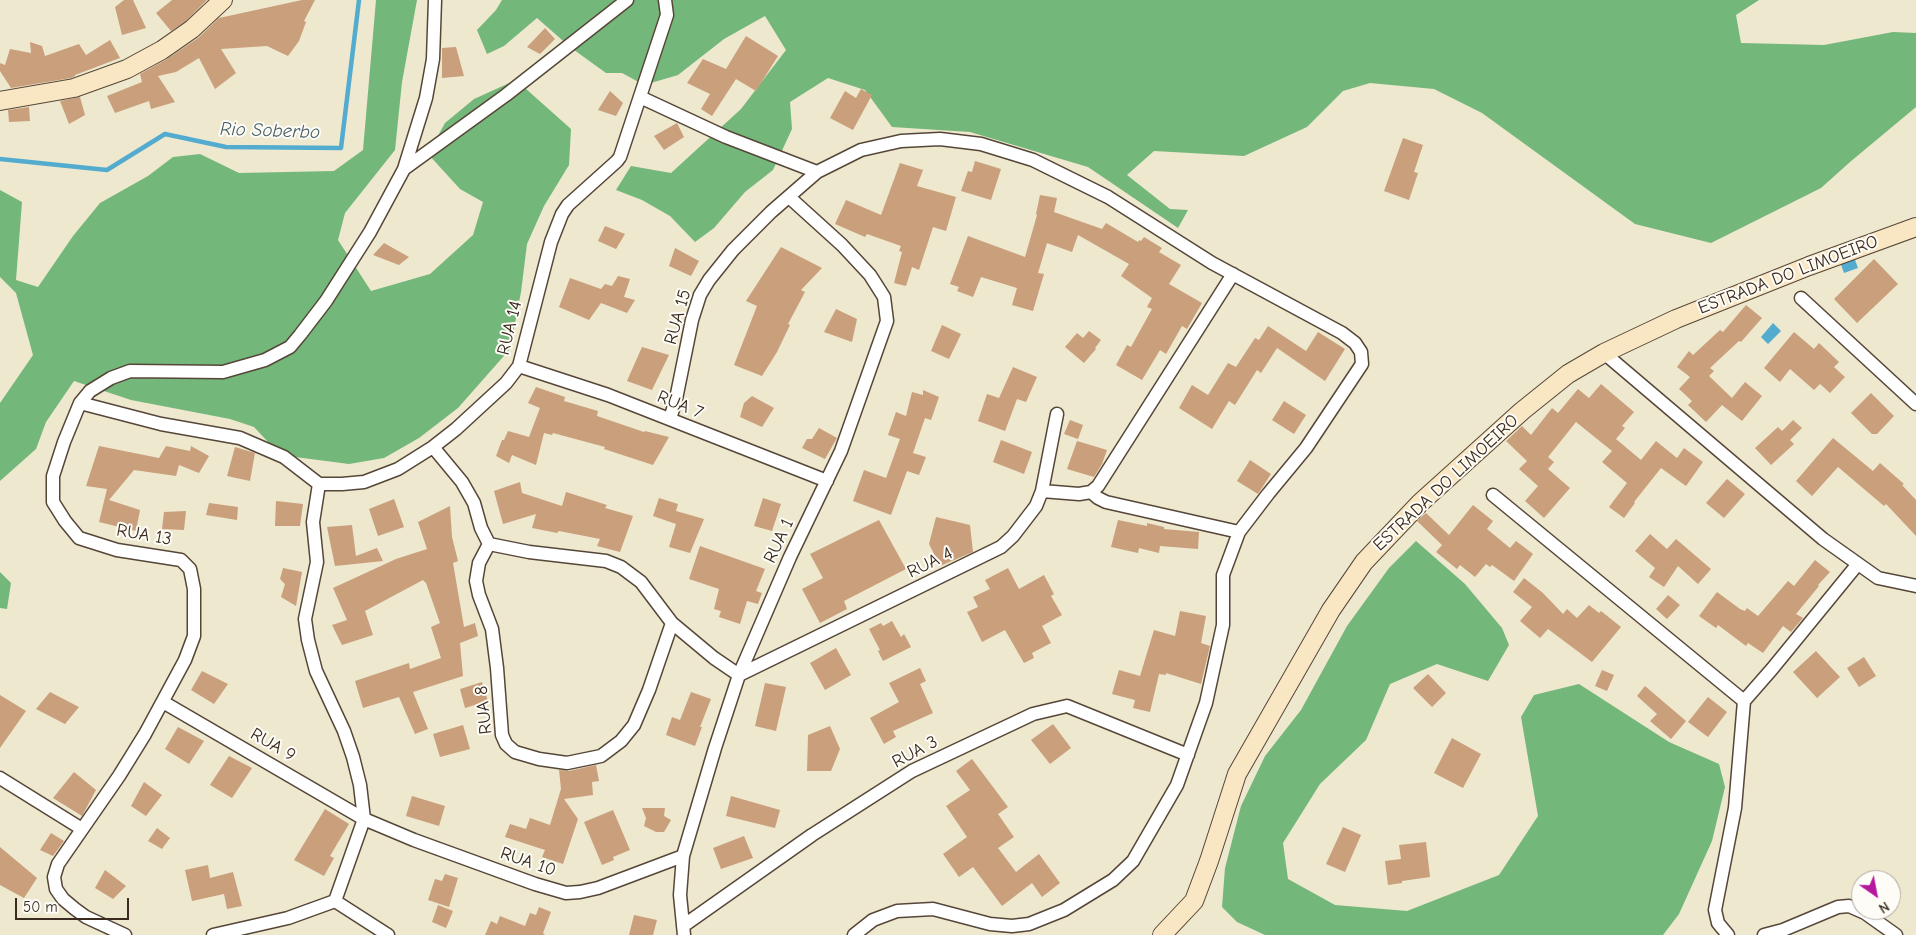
<!DOCTYPE html>
<style>
body{margin:0}
#map{position:relative;width:1916px;height:935px;overflow:hidden;background:#ede8ce;font-family:"Comic Neue",sans-serif}
canvas{display:block}
.north{position:absolute;left:1851px;top:870px;width:50px;height:50px;box-sizing:border-box;background:#fdfcf7;border:1px solid #afa8a0;border-radius:50%;rotate:147deg;font-size:14px;font-weight:700;line-height:20px;text-align:center;color:#3b2a1e}
.north::after{content:'';display:block;margin:auto;width:18px;height:22px;background:#b5179e;clip-path:polygon(50% 0,100% 100%,50% 72%,0 100%)}
.scale{position:absolute;left:15px;top:898px;width:114px;height:22px;box-sizing:border-box;border:2px solid #3b2a1e;border-top:0;padding-left:6px;font-size:15px;line-height:18px;white-space:nowrap;color:#3b2a1e;-webkit-text-stroke:4px #fdfcf7;paint-order:stroke}
</style>
<div id="map">
<canvas width="1916" height="935"></canvas>
<div class="north">N</div>
<div class="scale">50 m</div>
</div>
<script>
const c = document.querySelector('canvas').getContext('2d');
c.lineJoin = 'round';
function paint(path, color) { c.fillStyle = color; c.fill(path, 'evenodd'); }
const shape = rows => new Path2D(rows.map(r => 'M' + r).join(''));
function trace(path, color, width, dash) { c.strokeStyle = color; c.lineWidth = width; c.lineCap = dash ? 'butt' : 'round'; c.setLineDash(dash || []); c.stroke(path); }
function label(font, color, halo, rows, align = 'center') {
  c.font = font + ' "Comic Neue",sans-serif'; c.lineWidth = 4; c.setLineDash([]); c.textBaseline = 'middle'; c.strokeStyle = halo; c.fillStyle = color; for (const [text, x, y, turn = 0] of rows) {
    c.save(); c.translate(x, y); c.rotate((+turn || 0) * Math.PI / 180); c.textAlign = isNaN(turn) ? turn : align; if (halo) c.strokeText(text, 0, 0); c.fillText(text, 0, 0); c.restore();
  }
}
paint(shape([
 [376,0,417,0,402,82,395,150,345,213,338,240,371,291,430,274,473,235,483,202,460,189,428,154,445,123,474,99,516,80,571,129,569,165,544,206,527,244,521,292,510,349,458,408,419,438,384,458,349,464,295,457,269,443,254,427,230,419,131,400,74,381,46,422,36,449,0,481,0,403,33,355,16,293,0,277,0,190,22,202,16,280,38,287,73,236,100,203,148,176,173,157,200,154,239,173,334,171,363,150],
 [502,0,1759,0,1736,15,1741,43,1824,45,1893,32,1916,33,1916,107,1850,162,1821,188,1711,243,1635,224,1482,113,1434,89,1370,83,1343,91,1307,127,1244,156,1154,151,1127,175,1170,209,1188,210,1178,228,1088,167,970,132,892,127,865,90,828,78,790,102,792,129,773,170,745,192,714,228,695,242,670,216,642,200,616,190,631,166,671,173,741,109,786,50,765,16,724,39,678,75,644,85,622,73,606,73,570,47,537,18,504,46,487,54,477,30,496,10],
 [1416,541,1465,584,1502,628,1509,645,1488,681,1437,664,1390,684,1366,740,1320,784,1283,843,1288,879,1335,905,1407,911,1499,875,1538,816,1521,717,1534,695,1579,684,1669,742,1719,764,1725,787,1712,841,1679,914,1663,935,1265,935,1237,922,1222,907,1225,868,1241,806,1265,756,1301,710,1347,626,1389,568],
 [0,572,11,583,7,609,0,608]
]), '#74b77a');
paint(shape([
 [1854,257,1858,268,1844,273,1840,262],
 [1773,323,1781,331,1768,344,1761,337]
]), '#53abd0');
trace(shape([
 [0,159,107,170,165,134,226,147,341,148,359,0]
]), '#53abd0', 4.5);
paint(shape([
 [124,0,133,0,146,28,122,35,115,7],
 [172,0,207,0,186,21,171,31,156,13],
 [302,0,315,0,304,21,306,22,299,41,288,56,267,46,221,49,236,73,215,89,199,58,176,72,158,76,175,102,151,109,149,101,115,113,107,96,142,82,140,74,167,59,198,38,219,18],
 [545,28,555,39,540,54,527,47],
 [746,36,778,56,756,91,736,79,712,116,701,109,710,94,687,83,703,59,726,69],
 [110,40,120,58,75,75,75,76,71,78,11,88,0,71,0,63,5,65,10,49,31,53,30,42,42,46,45,56,79,44,86,55],
 [456,47,464,76,442,78,442,48],
 [861,89,872,95,853,130,830,118,845,91,856,98],
 [610,91,623,103,616,116,598,110],
 [80,97,85,115,69,124,60,101],
 [29,107,30,121,9,122,8,110],
 [677,123,684,137,664,150,654,136],
 [1403,138,1423,145,1414,172,1418,173,1409,200,1384,191],
 [975,161,1001,169,991,200,961,191,968,171,972,172],
 [900,163,923,170,917,186,956,197,946,231,933,227,919,270,912,267,906,286,894,283,902,252,899,251,901,246,867,234,865,237,835,224,846,200,881,215],
 [1040,195,1057,198,1054,212,1102,229,1106,223,1138,242,1139,240,1141,241,1144,237,1162,248,1159,252,1181,265,1169,284,1202,303,1187,329,1182,326,1166,354,1160,350,1142,380,1116,365,1127,345,1131,347,1152,309,1147,307,1152,298,1121,276,1129,264,1078,235,1072,252,1047,243,1038,273,1044,274,1033,311,1012,305,1017,288,981,277,973,297,957,291,959,287,950,284,968,236,1025,257,1037,215,1036,214],
 [605,226,625,234,616,249,598,241],
 [384,243,409,257,399,265,373,255],
 [781,247,822,268,801,290,805,292,788,324,790,325,777,352,762,376,734,365,757,306,746,301],
 [675,248,699,261,691,276,669,266],
 [1874,259,1898,284,1857,323,1834,299],
 [618,276,630,279,624,297,635,300,627,313,601,303,589,320,559,307,570,278,601,289,605,284,612,286],
 [1746,305,1762,318,1741,342,1739,341,1710,368,1714,371,1709,376,1732,398,1745,382,1762,396,1742,421,1722,405,1706,422,1688,405,1692,401,1679,389,1690,377,1677,367,1689,351,1693,355,1720,330,1723,332],
 [836,309,857,319,852,342,824,332],
 [942,325,961,334,949,359,931,351],
 [1268,326,1306,351,1318,332,1345,349,1325,381,1277,348,1261,373,1257,370,1235,405,1229,401,1212,429,1179,408,1192,385,1208,395,1228,363,1236,367,1255,338,1259,340],
 [1089,331,1101,340,1095,348,1096,349,1084,363,1065,347,1077,333,1083,338],
 [1794,332,1814,349,1819,343,1839,362,1834,367,1845,377,1830,393,1820,384,1814,390,1790,369,1780,382,1764,368],
 [642,347,669,355,652,390,627,381],
 [1013,367,1037,377,1026,402,1017,399,1005,431,978,421,987,394,999,398],
 [1601,384,1634,412,1622,426,1625,428,1616,439,1641,460,1656,441,1677,458,1684,448,1703,462,1686,486,1661,468,1634,502,1635,503,1624,518,1609,507,1627,483,1602,462,1612,451,1576,422,1548,457,1554,462,1548,469,1570,488,1544,518,1525,501,1538,486,1519,469,1527,461,1506,441,1522,426,1531,435,1552,408,1558,413,1578,389,1589,398],
 [536,387,565,397,564,401,598,411,597,416,644,432,645,431,669,437,653,465,604,449,605,447,553,433,552,435,544,433,536,465,512,455,509,463,496,456,502,440,504,440,508,431,529,437,540,408,528,403],
 [923,390,939,397,931,420,925,418,913,453,926,457,919,475,907,471,891,515,853,501,864,470,886,478,900,439,888,435,896,412,906,416,912,392,923,395],
 [1871,393,1894,416,1877,434,1872,434,1851,413],
 [752,396,774,408,762,427,740,417,744,403],
 [1284,401,1306,415,1294,434,1272,420],
 [1070,420,1083,425,1078,439,1064,434],
 [1793,420,1802,428,1790,440,1794,444,1771,465,1755,448,1778,427,1782,431],
 [819,428,837,438,825,459,802,448,807,439,812,439],
 [1833,438,1873,471,1880,463,1904,484,1902,485,1916,500,1916,536,1886,504,1884,506,1838,467,1812,496,1796,481],
 [1001,440,1032,452,1024,474,993,462],
 [1077,441,1107,450,1102,464,1094,477,1067,469],
 [99,446,159,458,166,446,190,451,191,446,209,456,199,473,179,465,176,476,134,470,109,500,140,510,136,531,99,522,107,489,86,486],
 [235,447,255,453,250,481,227,476],
 [1250,460,1271,474,1258,494,1237,481],
 [1727,479,1745,494,1724,518,1706,503],
 [520,482,522,493,562,506,566,492,607,505,605,508,633,516,620,552,597,546,600,539,559,531,557,533,532,528,536,514,503,524,494,491],
 [659,498,678,504,676,511,704,519,690,553,669,547,676,524,653,516],
 [763,498,781,504,772,531,754,526],
 [394,499,404,527,378,536,369,509],
 [276,501,303,504,300,526,275,526],
 [209,503,238,507,237,520,206,515],
 [1473,505,1493,521,1487,529,1510,548,1516,541,1533,554,1514,581,1492,565,1490,567,1486,564,1475,577,1460,565,1457,569,1436,552,1442,545,1417,521,1426,513,1449,535],
 [450,506,452,537,458,561,453,563,464,627,475,623,478,636,460,643,463,676,413,692,428,729,415,734,399,697,363,708,355,681,409,663,410,669,441,658,431,627,440,623,426,583,423,580,365,611,373,635,342,645,332,625,347,620,333,588,396,559,427,549,418,522],
 [186,511,184,530,162,529,164,512],
 [936,517,970,525,973,552,940,566,929,544],
 [879,520,906,569,844,601,847,609,820,623,802,589,823,578,810,554],
 [1118,520,1147,526,1147,523,1164,527,1164,529,1199,532,1198,549,1160,546,1159,553,1139,548,1138,553,1111,547],
 [352,525,356,556,377,548,383,561,335,566,327,527],
 [1650,534,1667,549,1676,539,1711,569,1698,584,1678,566,1664,587,1649,577,1655,568,1635,551],
 [700,546,765,569,756,591,762,593,758,604,747,601,740,624,719,617,721,611,714,609,719,589,689,579],
 [1815,560,1830,572,1818,585,1819,586,1796,614,1803,618,1791,632,1783,626,1763,653,1748,643,1746,646,1718,625,1716,628,1699,616,1717,592,1740,609,1745,611,1747,608,1758,616,1788,581,1794,586],
 [283,568,302,572,296,606,281,597,285,584,280,579],
 [1008,568,1019,589,1044,575,1054,594,1051,596,1062,615,1042,626,1051,643,1032,653,1034,658,1024,663,1005,630,982,642,967,612,978,607,973,597,990,589,985,580],
 [1524,578,1543,593,1563,614,1567,609,1577,618,1589,605,1599,613,1601,611,1621,627,1592,662,1548,629,1540,638,1520,621,1532,607,1513,592],
 [1668,595,1680,605,1667,619,1656,609],
 [1180,611,1206,616,1201,643,1210,646,1201,684,1166,673,1166,675,1159,674,1150,712,1133,708,1135,700,1112,694,1119,670,1140,676,1154,630,1175,636],
 [892,621,901,637,904,634,911,647,883,661,878,651,880,650,869,629,881,623,883,626],
 [836,648,851,675,825,690,810,663],
 [1816,651,1840,677,1817,698,1793,672],
 [1864,657,1876,676,1859,687,1847,668],
 [920,668,926,681,920,684,933,713,893,731,896,737,884,744,870,718,899,702,889,683],
 [1602,670,1614,675,1607,691,1595,686],
 [202,671,228,684,214,704,191,690],
 [1428,674,1446,693,1432,707,1413,688],
 [482,682,488,701,465,708,460,689],
 [765,683,786,687,776,731,755,726],
 [1645,686,1686,721,1671,739,1650,721,1657,714,1637,696],
 [50,692,79,707,65,724,36,709],
 [691,692,711,699,700,727,702,727,695,746,666,735,672,717,680,720],
 [0,695,26,711,0,748],
 [1708,697,1727,712,1708,737,1688,722],
 [1053,724,1071,748,1050,764,1031,740],
 [463,725,470,749,440,757,433,734],
 [830,726,840,749,831,771,807,771,808,735],
 [178,727,204,741,189,764,165,749],
 [1452,738,1481,754,1463,788,1434,773],
 [229,756,252,768,232,798,210,785],
 [972,759,1008,807,998,814,1014,837,998,848,1016,872,1039,854,1060,883,1042,897,1032,883,1002,906,973,867,959,877,943,854,967,837,946,806,970,790,956,771],
 [596,765,599,781,592,782,593,795,564,799,578,819,563,864,542,857,545,850,505,837,510,824,526,829,530,818,550,825,561,789,559,770,569,771],
 [74,772,96,790,82,816,53,798],
 [144,782,162,795,146,816,131,806],
 [412,796,445,806,439,826,406,816],
 [731,796,780,810,775,828,726,816],
 [642,808,665,808,664,816,671,820,664,832,656,832,644,826,646,818],
 [325,809,349,824,330,856,334,858,324,876,294,860],
 [613,810,630,850,613,857,614,860,602,865,584,822],
 [1343,827,1361,835,1345,872,1326,864],
 [157,828,170,838,162,849,148,841],
 [51,833,64,841,53,856,40,850],
 [744,836,753,858,721,869,713,848],
 [1426,842,1430,877,1402,881,1402,883,1388,885,1385,861,1401,859,1399,845],
 [0,847,37,878,24,898,0,885],
 [208,865,210,878,233,872,242,906,227,909,224,894,192,901,185,870],
 [105,870,126,886,113,899,95,888],
 [445,874,458,878,449,907,428,900,435,879,442,881],
 [438,905,453,911,446,928,432,922],
 [539,907,551,912,543,933,545,935,485,935,491,921,497,924,500,916,525,926,530,913,536,915],
 [634,915,657,920,653,935,629,935]
]), '#ca9f7c');
const street = shape([
 [640,97,726,137,817,172],
 [404,169,506,95,627,0],
 [1801,298,1916,404],
 [1604,353,1823,539,1878,578,1916,586],
 [519,366,608,395,827,481],
 [80,403,90,391,111,378,130,371,223,372,265,360,290,347,300,335,326,301,370,232,404,169,426,98,433,59,435,0],
 [670,419,676,399,692,320,700,295,709,280,733,250,771,212,817,172,861,150,901,141,940,139,981,144,1033,160,1108,197,1212,263,1342,333,1355,343,1361,352,1362,364,1306,448,1268,494,1239,532,1223,575,1223,625,1206,703,1177,785,1133,861,1113,880,1064,910,1029,924,1012,926,990,924,933,909,897,911,873,920,854,935],
 [433,447,462,482,474,503,481,528,489,544,529,552,606,561,621,567,641,582,672,623,714,658,739,675,1001,547,1013,536,1036,506,1042,491,1057,414],
 [1042,491,1079,494,1091,492,1098,486,1233,274],
 [1091,492,1098,498,1106,502,1239,532],
 [1493,495,1744,701],
 [489,544,479,563,476,581,479,595,492,629,497,668,502,735,506,744,515,752,539,759,567,763,601,756,621,741,634,725,649,690,672,623],
 [163,702,364,819,414,840,535,884,566,893,580,892,598,888,683,856],
 [0,778,82,829],
 [335,901,388,935],
 [683,926,812,835,912,771,1033,714,1067,706,1188,755],
 [125,935,86,917,75,909,63,899,56,889,54,877,58,864,119,776,145,734,185,660,194,636,194,589,190,569,181,560,117,550,79,538,65,521,53,502,53,476,64,442,80,403,161,424,240,438,284,457,319,484],
 [213,935,288,918,335,901,364,819,360,785,353,757,344,731,316,671,308,640,305,619,317,562,313,522,319,484,342,484,364,482,398,469,433,447,456,429,506,383,519,366,551,242,562,214,568,205,617,161,620,157,667,15,665,0],
 [684,935,680,895,683,856,715,748,739,675,790,557,841,451,887,321,884,297,870,275,842,245,789,197],
 [1728,935,1718,923,1715,910,1735,808,1744,701,1772,669,1857,565],
 [1764,935,1783,930,1838,907,1849,906,1865,913,1896,935]
]);
const secondary = shape([
 [0,101,74,88,127,69,162,50,192,29,223,0],
 [1162,935,1194,901,1209,861,1237,774,1331,610,1364,562,1420,503,1522,411,1568,374,1604,353,1676,319,1809,266,1916,227]
]);
trace(street, '#564638', 15);
trace(secondary, '#564638', 20);
trace(street, '#fff', 12);
trace(secondary, '#f9e7c3', 18);
label('18px', '#3b2a1e', '#fdfcf7', [
 ["ESTRADA DO LIMOEIRO",1788,275,-21],
 ["RUA 15",678,317,-74],
 ["RUA 14",510,328,-76],
 ["RUA 7",680,405,22],
 ["ESTRADA DO LIMOEIRO",1446,483,-43],
 ["RUA 13",144,535,10],
 ["RUA 1",779,541,-65],
 ["RUA 4",930,563,-26],
 ["RUA 8",484,710,-96],
 ["RUA 9",273,745,30],
 ["RUA 3",915,752,-28],
 ["RUA 10",528,862,19]
]);
label('italic 19px', '#455e65', '#fdfcf7', [
 ["Rio Soberbo",270,131,2]
]);
</script>
